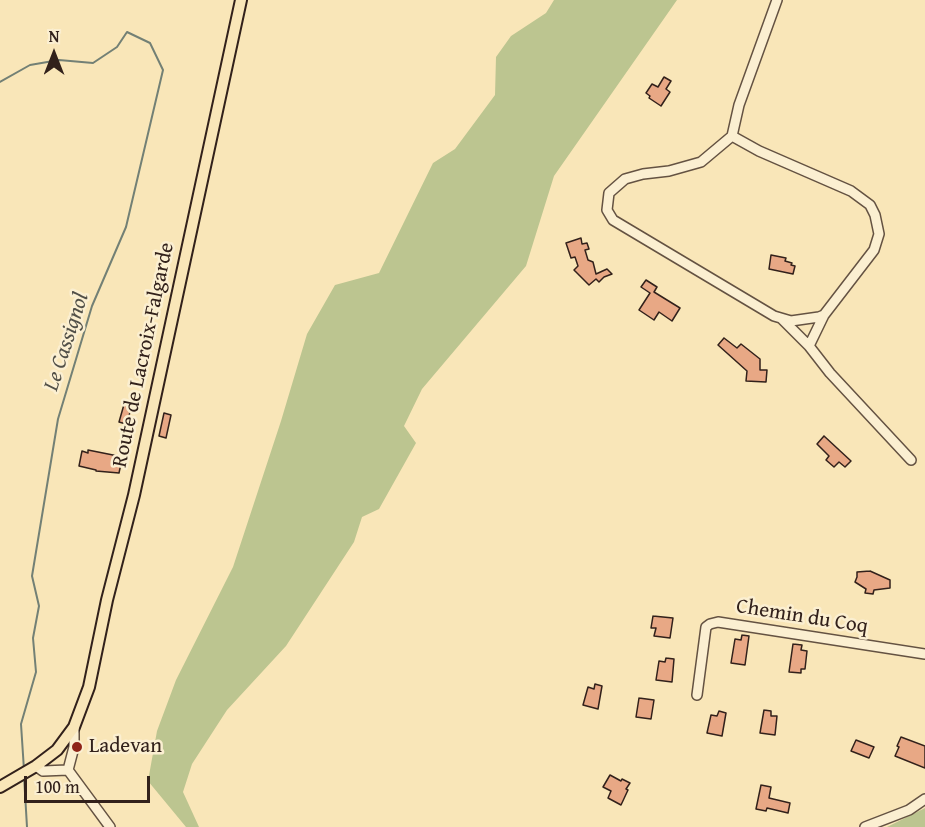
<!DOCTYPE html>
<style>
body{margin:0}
#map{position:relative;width:925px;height:827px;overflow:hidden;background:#f9e6b8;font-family:"Gentium Book Plus",serif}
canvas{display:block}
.north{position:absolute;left:24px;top:24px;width:60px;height:60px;-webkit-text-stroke:4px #fbefd1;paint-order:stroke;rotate:0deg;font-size:16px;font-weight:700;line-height:24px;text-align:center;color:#32211b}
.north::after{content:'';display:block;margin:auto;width:21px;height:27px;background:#32211b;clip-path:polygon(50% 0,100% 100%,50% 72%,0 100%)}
.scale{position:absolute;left:24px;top:776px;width:126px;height:27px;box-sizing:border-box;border:3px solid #32211b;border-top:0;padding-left:8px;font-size:18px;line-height:21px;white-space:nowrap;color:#32211b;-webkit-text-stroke:4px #fbefd1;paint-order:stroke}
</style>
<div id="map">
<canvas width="925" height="827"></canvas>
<div class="north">N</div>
<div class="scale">100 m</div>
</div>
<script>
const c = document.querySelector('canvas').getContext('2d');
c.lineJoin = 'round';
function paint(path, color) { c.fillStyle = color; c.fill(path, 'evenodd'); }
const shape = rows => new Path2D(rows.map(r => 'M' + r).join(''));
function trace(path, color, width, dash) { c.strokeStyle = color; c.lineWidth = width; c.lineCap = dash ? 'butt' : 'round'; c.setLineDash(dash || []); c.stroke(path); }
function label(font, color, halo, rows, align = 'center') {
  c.font = font + ' "Gentium Book Plus",serif'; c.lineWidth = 5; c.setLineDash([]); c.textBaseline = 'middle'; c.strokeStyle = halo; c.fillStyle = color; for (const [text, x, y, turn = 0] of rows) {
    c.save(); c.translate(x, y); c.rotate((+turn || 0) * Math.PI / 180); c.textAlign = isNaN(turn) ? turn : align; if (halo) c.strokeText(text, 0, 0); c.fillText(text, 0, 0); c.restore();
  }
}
paint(shape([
 [554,0,677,0,554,176,526,266,422,389,404,426,416,443,379,509,362,517,354,542,286,646,227,710,192,764,183,792,199,827,186,827,148,781,157,731,176,680,233,567,281,421,307,334,335,285,379,273,433,163,455,149,495,95,496,57,511,36,546,13],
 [925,808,925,827,887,827]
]), '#bcc590');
trace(shape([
 [0,82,30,65,59,60,93,63,117,47,127,32,150,43,163,70,126,227,92,306,58,419,32,576,39,606,33,638,36,672,21,724,24,770],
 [24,776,27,827]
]), '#738075', 2);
const building = shape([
 [664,77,671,81,666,89,670,92,661,106,649,98,650,96,646,93,652,84,658,87,664,77],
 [581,238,582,244,587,243,589,249,585,250,588,260,593,262,596,274,607,269,612,274,604,277,599,282,596,279,589,285,574,270,578,266,575,257,571,258,566,243,581,238],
 [771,255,786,258,785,261,792,263,791,265,795,266,793,274,769,269,771,255],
 [646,280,657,287,654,292,680,308,672,321,659,312,654,320,639,310,650,293,641,287,646,280],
 [724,338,737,348,741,344,760,359,760,370,767,370,766,382,746,381,747,371,718,345,724,338],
 [125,401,133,404,126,424,119,422,125,401],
 [164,413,171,415,166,438,159,436,164,413],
 [824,436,851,461,845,467,839,462,834,467,826,460,829,456,817,444,824,436],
 [88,450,118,456,117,458,122,459,119,473,96,471,96,470,79,466,82,451,88,453,88,450],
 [870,571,890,580,890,588,874,590,873,594,865,593,866,589,855,582,857,577,857,572,870,571],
 [653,616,673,618,670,638,654,636,656,628,651,628,653,616],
 [742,635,749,636,745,665,731,663,735,639,741,640,742,635],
 [793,644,802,645,801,650,807,651,805,669,801,669,801,673,789,672,793,644],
 [666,658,674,659,672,682,656,680,659,661,665,662,666,658],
 [595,684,602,686,598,709,583,705,588,687,594,689,595,684],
 [639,698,654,700,651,719,636,717,639,698],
 [764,710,771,711,771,716,777,716,775,735,760,733,764,710],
 [719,711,726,713,722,736,707,733,711,715,717,716,719,711],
 [901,737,925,746,925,768,895,756,899,747,897,746,901,737],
 [856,740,874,747,869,758,851,751,856,740],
 [610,775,621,781,622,779,630,783,626,789,628,790,621,805,608,798,611,791,603,787,610,775],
 [761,785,771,787,769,798,790,803,788,813,767,808,766,811,756,809,761,785]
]);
paint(building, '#e8a885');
trace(building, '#32211b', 1.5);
const minor = shape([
 [732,136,759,151,851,191,870,205,875,215,879,234,874,250,824,315,819,317,791,321,774,316,613,220,607,210,609,193,625,179,643,174,669,171,701,162,732,136,739,105,777,0],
 [782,319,809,346,830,373,911,460],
 [809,346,824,315],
 [697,695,706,627,710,624,718,622,925,654],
 [36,766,43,771,68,770],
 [68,770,110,827],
 [68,770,74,747,74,727],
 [865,827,909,810,925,799]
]);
const major = shape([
 [0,787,36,766,57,750,74,727,89,687,107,600,134,495,241,0]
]);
trace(minor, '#645242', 12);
trace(major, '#32211b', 14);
trace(minor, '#fbefd1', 9);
trace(major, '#f9e6b8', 10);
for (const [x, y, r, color] of [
 [77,747,6,"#8f2418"]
]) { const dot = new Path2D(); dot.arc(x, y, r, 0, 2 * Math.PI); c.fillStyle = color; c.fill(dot); trace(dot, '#fbefd1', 2); }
label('21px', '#32211b', '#fbefd1', [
 ["Route de Lacroix-Falgarde",144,355,-78],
 ["Chemin du Coq",802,617,9]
]);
label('21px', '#32211b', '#fbefd1', [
 ["Ladevan",89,747]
], 'left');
label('italic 22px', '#525048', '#fbefd1', [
 ["Le Cassignol",67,342,-72]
]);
</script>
